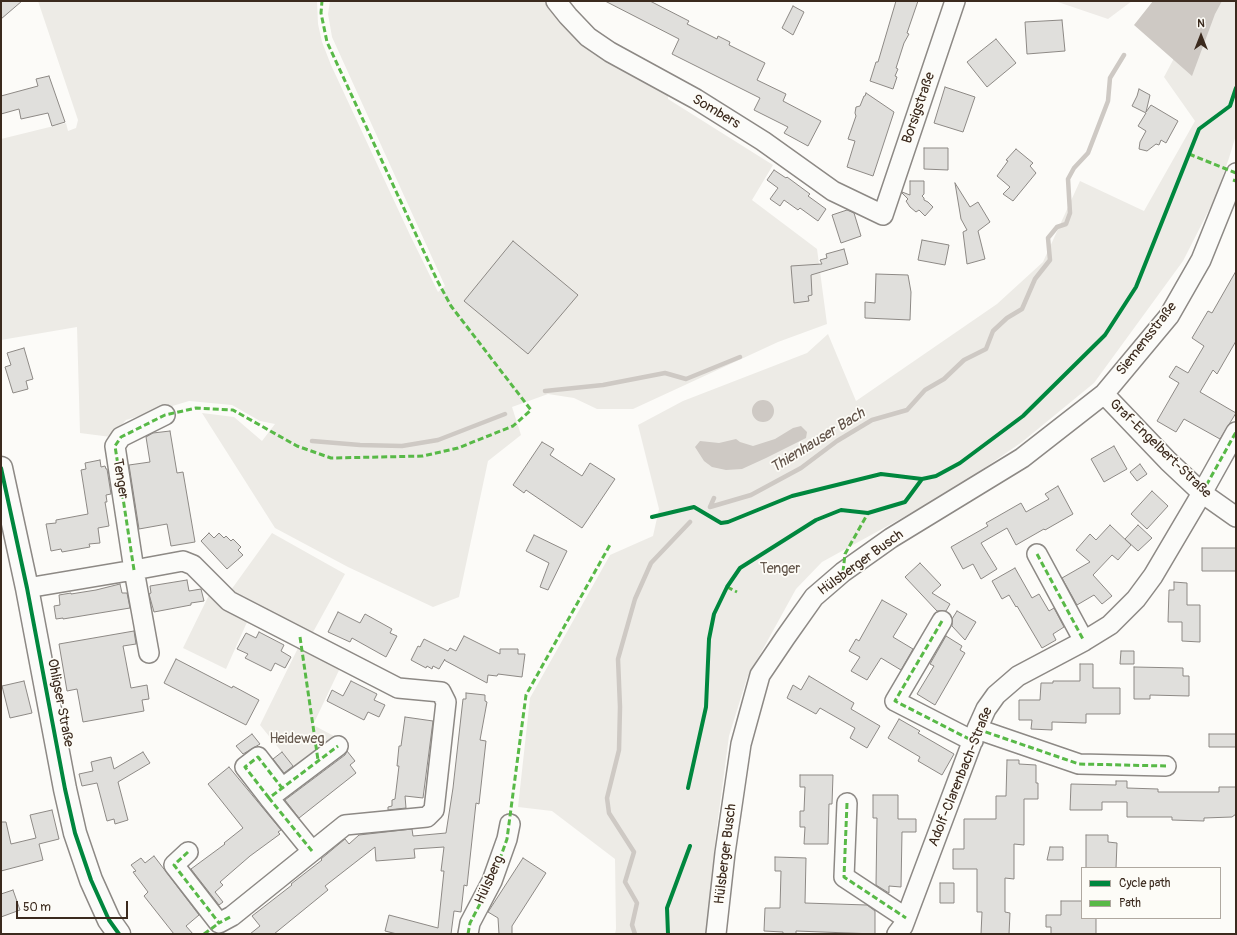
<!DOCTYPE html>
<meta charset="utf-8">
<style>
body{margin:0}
#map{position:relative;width:1237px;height:935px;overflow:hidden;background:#fcfbf8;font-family:Pangolin,sans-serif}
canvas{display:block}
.frame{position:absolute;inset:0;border:2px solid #3b2a1e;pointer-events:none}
.legend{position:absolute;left:1081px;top:867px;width:140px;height:52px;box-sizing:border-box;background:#fdfcf7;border:1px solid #afa8a0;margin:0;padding:5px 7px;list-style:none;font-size:12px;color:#3b2a1e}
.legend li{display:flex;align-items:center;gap:8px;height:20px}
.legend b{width:20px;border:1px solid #afa8a0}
.north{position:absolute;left:1181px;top:16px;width:40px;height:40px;-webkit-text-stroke:3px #fdfcf7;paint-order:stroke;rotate:0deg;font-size:11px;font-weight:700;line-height:16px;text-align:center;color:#3b2a1e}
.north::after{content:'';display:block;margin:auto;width:14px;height:18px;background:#3b2a1e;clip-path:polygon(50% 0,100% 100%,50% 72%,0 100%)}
.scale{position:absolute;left:16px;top:901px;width:112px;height:18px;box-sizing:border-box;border:2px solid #3b2a1e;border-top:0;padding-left:5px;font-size:12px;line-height:14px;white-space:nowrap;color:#3b2a1e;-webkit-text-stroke:3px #fdfcf7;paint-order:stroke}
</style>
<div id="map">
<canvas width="1237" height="935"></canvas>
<div class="frame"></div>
<ul class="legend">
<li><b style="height:5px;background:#00873e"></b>Cycle path</li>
<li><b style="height:5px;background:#58b947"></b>Path</li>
</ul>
<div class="north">N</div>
<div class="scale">50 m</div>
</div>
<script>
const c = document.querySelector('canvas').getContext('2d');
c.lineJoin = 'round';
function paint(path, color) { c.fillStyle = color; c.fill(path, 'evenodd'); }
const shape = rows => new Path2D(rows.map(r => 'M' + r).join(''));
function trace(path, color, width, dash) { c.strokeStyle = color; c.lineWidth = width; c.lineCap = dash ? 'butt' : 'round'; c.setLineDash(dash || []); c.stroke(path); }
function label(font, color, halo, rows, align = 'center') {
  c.font = font + ' Pangolin,sans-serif'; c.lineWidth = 3.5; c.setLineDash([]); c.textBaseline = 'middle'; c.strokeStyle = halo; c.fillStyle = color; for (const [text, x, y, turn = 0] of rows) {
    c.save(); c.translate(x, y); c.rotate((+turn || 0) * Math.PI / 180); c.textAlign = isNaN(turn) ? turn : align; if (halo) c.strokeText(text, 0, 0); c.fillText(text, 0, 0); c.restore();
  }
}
paint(shape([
 [1055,1,1132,1,1108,19]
]), '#eeebe7');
paint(shape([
 [38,1,317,1,318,24,322,42,331,65,410,235,438,292,445,286,332,37,328,14,330,1,547,1,668,94,668,99,773,165,752,200,817,249,827,324,778,342,633,409,597,409,574,398,548,394,512,407,521,435,488,461,459,597,433,607,348,567,275,528,202,413,234,417,262,441,275,424,260,421,232,405,189,401,126,420,111,437,80,433,77,327,1,340,1,139,66,123,68,131,76,128,78,120],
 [1173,1,1236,1,1236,135,1229,158,1215,198,1183,261,1094,383,1022,442,951,491,822,562,796,589,747,678,729,736,716,834,706,934,615,934,616,929,615,859,552,811,518,807,530,698,610,555,653,536,659,509,638,425,683,401,807,353,828,334,856,401,997,304,1043,262,1080,181,1144,211,1195,121,1164,77,1195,19],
 [272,533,345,574,312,634,231,590],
 [209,595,219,605,248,620,226,669,183,648],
 [299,646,341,666,313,725,334,736,294,767,260,725]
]), '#edebe6');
paint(shape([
 [1153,1,1222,1,1215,14,1192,76,1134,25],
 '752 411a11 11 0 1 1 22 0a11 11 0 1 1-22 0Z',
 [801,426,807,432,806,438,766,458,742,469,726,470,712,467,704,461,695,447,700,441,719,443,736,439,740,442,753,446,775,439,793,428]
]), '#cec9c4');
trace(shape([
 [545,391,603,385,665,373,686,379,740,357],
 [312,441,360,445,402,446,438,440,505,414],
 [710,507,751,495,801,468,837,441,872,420,907,410,925,390,944,379,964,360,986,349,993,331,1007,318,1022,309,1035,279,1050,260,1048,238,1057,227,1066,224,1070,213,1068,179,1074,168,1088,153,1108,101,1110,78,1124,55],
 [710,507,714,498],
 [635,934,632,925,637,903,625,882,634,852,609,813,607,798,619,750,620,707,618,659,635,599,651,563,690,522]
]), '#cec9c4', 4.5);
const building = shape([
 [1,1,22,1,1,19,1,1],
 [605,1,650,1,689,21,687,24,717,39,718,36,730,42,729,45,765,63,757,80,786,94,783,101,821,121,808,146,784,133,788,127,754,110,760,98,672,54,679,39,605,1],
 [896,1,918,1,907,33,909,34,904,43,896,68,898,69,895,76,897,77,893,89,870,81,876,62,878,62,896,1],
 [793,6,804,12,793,35,782,28,793,6],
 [1062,20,1065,51,1027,54,1025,22,1062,20],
 [996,39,1016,63,987,87,967,62,996,39],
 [49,76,65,122,52,126,48,113,21,119,19,109,1,114,1,96,38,86,36,79,49,76],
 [945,87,975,97,963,132,934,123,945,87],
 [1139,89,1150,95,1146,112,1151,105,1178,121,1166,143,1161,140,1159,145,1156,144,1147,151,1139,149,1140,142,1146,131,1138,126,1146,113,1132,106,1137,96,1139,89],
 [866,93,894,112,873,176,847,167,855,141,848,139,856,116,855,113,856,107,860,106,864,96,865,96,866,93],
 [924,148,948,148,948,170,924,169,924,148],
 [1016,149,1033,163,1030,166,1036,173,1013,201,1003,194,1010,187,997,176,1008,161,1006,160,1016,149],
 [774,170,786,178,787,177,810,194,808,196,826,209,818,221,800,208,798,210,784,200,780,206,770,199,778,188,767,180,774,170],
 [910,181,924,181,924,194,922,196,924,198,924,200,928,202,933,207,925,216,919,210,916,212,910,207,906,201,908,199,902,193,902,192,910,195,910,181],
 [955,183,970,207,978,202,990,222,978,231,985,259,967,264,963,232,967,230,961,219,955,183],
 [847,210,854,213,861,236,841,243,832,215,847,210],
 [922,240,949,245,945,265,918,260,922,240],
 [513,241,578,295,528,354,464,301,513,241],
 [844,249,848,264,811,275,812,295,808,296,809,301,794,303,791,266,822,264,820,260,827,258,826,254,844,249],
 [1236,271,1236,341,1217,374,1213,370,1200,392,1236,413,1220,439,1184,419,1176,432,1157,421,1179,383,1169,377,1176,366,1188,373,1204,346,1192,338,1208,311,1212,313,1236,271],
 [876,274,908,275,911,292,910,320,865,318,865,302,875,303,876,274],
 [24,348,33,379,26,381,28,389,13,393,5,367,11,365,7,353,24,348],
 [170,431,177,473,183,472,195,542,171,546,167,524,139,529,129,465,150,462,146,437,153,433,170,431],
 [542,442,554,449,550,455,582,476,590,463,615,479,582,528,526,490,524,493,513,485,542,442],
 [1114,446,1127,469,1104,482,1091,459,1114,446],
 [100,460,101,467,105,466,106,469,107,469,111,494,106,495,107,502,105,502,109,526,98,528,100,543,89,544,90,547,62,552,61,549,51,551,46,524,56,523,56,520,88,514,81,470,86,469,85,463,100,460],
 [1140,464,1147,474,1137,481,1130,472,1140,464],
 [1058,486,1073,514,1045,530,1044,529,1016,545,1007,528,981,543,997,569,981,579,973,564,963,569,951,547,988,526,986,523,1021,503,1026,512,1049,499,1045,494,1058,486],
 [1152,491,1168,506,1147,529,1131,514,1152,491],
 [1110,525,1131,545,1118,560,1112,555,1093,575,1112,596,1102,604,1094,595,1077,605,1062,578,1090,562,1076,550,1090,534,1096,540,1110,525],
 [1138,525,1152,538,1138,551,1125,539,1138,525],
 [209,533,214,538,219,533,224,538,226,536,231,541,233,539,241,547,238,550,243,555,227,569,201,541,209,533],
 [534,535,567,551,548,590,540,587,549,563,526,551,534,535],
 [1202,548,1236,548,1236,571,1202,571,1202,548],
 [920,563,941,585,932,593,950,604,946,611,937,611,905,577,920,563],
 [1015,568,1032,598,1039,594,1049,611,1054,608,1064,627,1053,634,1056,640,1042,648,1017,606,1016,607,1009,595,1002,599,992,581,1015,568],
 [187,580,189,591,201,589,204,601,191,603,191,605,154,612,149,594,151,593,150,586,187,580],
 [1174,582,1187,583,1187,605,1200,605,1200,642,1182,641,1182,622,1168,622,1169,590,1174,590,1174,582],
 [120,584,122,593,127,593,130,608,63,619,63,618,56,619,54,606,60,605,59,595,71,593,71,594,96,590,120,584],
 [882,600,907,614,893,637,913,649,901,670,881,658,867,680,851,671,860,657,849,651,856,639,859,641,882,600],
 [957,611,976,622,965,640,952,626,952,619,957,611],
 [338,612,360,623,365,614,392,629,390,633,397,636,386,657,352,638,350,642,328,632,338,612],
 [134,631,136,644,123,646,131,688,147,685,149,699,142,700,144,711,83,722,77,689,67,691,59,644,134,631],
 [259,632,284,645,281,651,291,657,285,668,275,663,271,671,245,658,248,654,237,649,246,633,256,638,259,632],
 [464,636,500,654,500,649,518,649,518,654,525,654,522,677,498,674,497,676,488,675,487,683,444,660,445,659,439,669,433,666,432,669,427,666,426,668,411,660,418,646,420,647,424,639,448,651,450,648,456,651,464,636],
 [946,636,962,646,960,650,965,653,935,705,917,694,934,666,930,664,946,636],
 [1121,651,1134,651,1134,664,1120,664,1121,651],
 [176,659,232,688,233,686,259,700,246,725,164,683,176,659],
 [1080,664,1093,664,1093,688,1120,688,1120,714,1086,714,1086,723,1052,722,1052,730,1031,729,1032,720,1019,720,1019,700,1040,700,1041,683,1053,683,1053,681,1080,681,1080,664],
 [1134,667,1183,668,1183,676,1189,676,1189,696,1150,695,1150,699,1134,699,1134,667],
 [809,676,854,703,851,709,880,726,867,748,850,738,855,728,820,708,816,714,787,698,793,685,801,690,809,676],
 [24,681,32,713,10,718,2,686,24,681],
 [351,681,377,694,374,700,385,705,379,717,368,712,364,720,327,701,332,690,343,696,351,681],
 [466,693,485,695,485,701,487,702,480,740,486,741,479,804,476,803,467,886,464,885,461,912,454,911,451,934,397,934,385,931,389,915,438,928,444,871,441,871,444,847,414,849,415,858,376,861,375,847,325,886,328,890,274,934,250,934,260,926,252,916,292,885,291,884,322,860,321,859,345,839,349,844,359,835,412,829,413,836,446,833,453,788,463,699,466,699,466,693],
 [405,717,433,721,423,798,405,796,406,808,388,810,388,807,392,806,392,800,395,799,399,766,397,766,399,746,401,746,405,717],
 [899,719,920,731,918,733,954,754,942,775,918,761,920,757,888,738,899,719],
 [252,734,260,744,243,754,236,746,252,734],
 [1209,734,1236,734,1236,747,1209,747,1209,734],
 [347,751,355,761,350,765,356,773,299,818,285,800,345,755,347,751],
 [143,752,150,763,118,782,128,820,115,824,114,819,107,821,97,783,82,786,79,774,93,771,91,762,111,757,114,769,143,752],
 [282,752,293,766,284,773,273,759,282,752],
 [1007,760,1019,760,1019,764,1036,765,1036,783,1038,783,1038,799,1024,799,1024,845,1014,844,1014,879,1005,878,1005,912,1010,913,1009,934,981,934,982,912,977,912,977,869,953,869,953,849,964,849,964,819,996,819,996,796,1006,796,1007,760],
 [229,767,281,830,278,832,280,834,250,856,220,882,223,885,215,892,223,902,219,905,191,869,225,844,224,843,243,828,208,784,229,767],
 [800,775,833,775,832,804,829,804,828,844,804,844,805,827,800,827,800,811,804,811,805,787,800,787,800,775],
 [1116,781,1127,781,1127,788,1158,789,1158,792,1219,792,1219,787,1236,787,1236,814,1232,817,1204,818,1204,821,1172,820,1172,817,1127,817,1127,802,1102,802,1102,810,1070,810,1071,784,1116,785,1116,781],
 [873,795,898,795,898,819,916,819,916,832,902,832,901,887,889,886,889,893,876,885,877,818,873,818,873,795],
 [52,810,59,839,39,844,43,860,1,871,1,822,6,822,11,844,36,838,30,815,52,810],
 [1086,835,1108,835,1108,842,1117,843,1116,868,1086,868,1086,835],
 [1050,847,1063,847,1063,860,1047,860,1050,847],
 [154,856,199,915,186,926,193,934,174,934,144,896,148,892,133,872,136,871,131,865,141,858,145,863,154,856],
 [775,857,806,858,805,903,867,905,875,911,875,934,796,931,796,934,783,934,783,932,764,931,765,908,780,908,781,871,775,871,775,857],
 [523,858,546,873,512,926,512,934,499,934,498,918,488,912,523,858],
 [940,883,954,883,954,903,940,903,940,883],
 [13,890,20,910,1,917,1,894,13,890],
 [1061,901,1082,901,1082,918,1096,918,1096,934,1051,934,1051,927,1046,927,1046,915,1061,915,1061,901]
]);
paint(building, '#e0dfdc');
trace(building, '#8d8985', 1);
const minor = shape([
 [556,1,568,16,588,37,610,52,696,99,763,141,833,191,883,215,955,1],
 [1104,394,1168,461,1202,493,1236,517],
 [1037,554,1084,641],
 [27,588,134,570,183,561,193,565,229,601,398,688,441,692,446,702,434,810,427,817,345,825,232,916,219,923,174,865,188,852],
 [942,621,895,701,973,741],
 [149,653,134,570,115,446,121,437,165,415],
 [977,729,1079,764,1166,766],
 [269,798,245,767,258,757,282,788],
 [847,803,844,877,906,918],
 [312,851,269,798,338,746],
 [468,934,470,923,492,881,507,839,510,824],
 [716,934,725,853,741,744,760,675,785,638,814,597,843,572,891,538,1022,458,1104,394,1169,316,1201,260,1236,173],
 [897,934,903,926,977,729,986,709,996,695,1018,676,1084,641,1110,625,1136,599,1153,576,1202,493,1236,432]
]);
const major = shape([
 [1,468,27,588,65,789,75,833,91,880,109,920,119,934]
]);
trace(minor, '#8d8985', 22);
trace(major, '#8d8985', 25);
trace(minor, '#fbfbf9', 19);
trace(major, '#fbfbf9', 22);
trace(shape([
 [1189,154,1236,173],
 [1233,180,1236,181],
 [1202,493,1236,432],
 [1037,554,1084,641],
 [134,570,115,446,121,437,165,415,196,408,233,410,297,446,331,458,381,457,423,456,458,448,513,426,531,410,451,306,437,280,327,42,321,13,322,1],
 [843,572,845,554,868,513],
 [727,587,737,592],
 [942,621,895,701,973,741],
 [300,637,318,760],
 [977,729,1079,764,1166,766],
 [269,798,245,767,258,757,282,788],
 [847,803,844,877,906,918],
 [312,851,269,798,338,746],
 [188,852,174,865,219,923,232,916],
 [204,934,219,923],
 [468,934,470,923,492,881,507,839,526,695,611,543]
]), '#58b947', 3, [6, 3]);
trace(shape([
 [1,468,27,588,65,789,75,833,91,880,109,920,119,934],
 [652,517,694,507,721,523,728,522,792,496,881,474,922,479,936,476,960,463,1023,416,1105,335,1136,287,1199,129,1230,106,1236,88],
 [688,788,706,707,709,639,714,614,727,587,740,568,816,520,841,510,868,513,905,502,922,479],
 [668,934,667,908,690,846]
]), '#00873e', 4);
label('14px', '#3b2a1e', '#fdfcf7', [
 ["Borsigstraße",919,108,-71],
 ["Sombers",716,112,31],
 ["Siemensstraße",1147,339,-52],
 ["Graf-Engelbert-Straße",1160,449,44],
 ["Tenger",120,479,81],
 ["Hülsberger Busch",861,563,-36],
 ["Ohligser Straße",60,703,79],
 ["Adolf-Clarenbach-Straße",961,777,-68],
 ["Hülsberger Busch",726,854,-83],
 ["Hülsberg",490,880,-66]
]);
label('14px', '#64574c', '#fdfcf7', [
 ["Tenger",780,569],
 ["Heideweg",297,739]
]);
label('italic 15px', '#615349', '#fdfcf7', [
 ["Thienhauser Bach",818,441,-32]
]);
</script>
